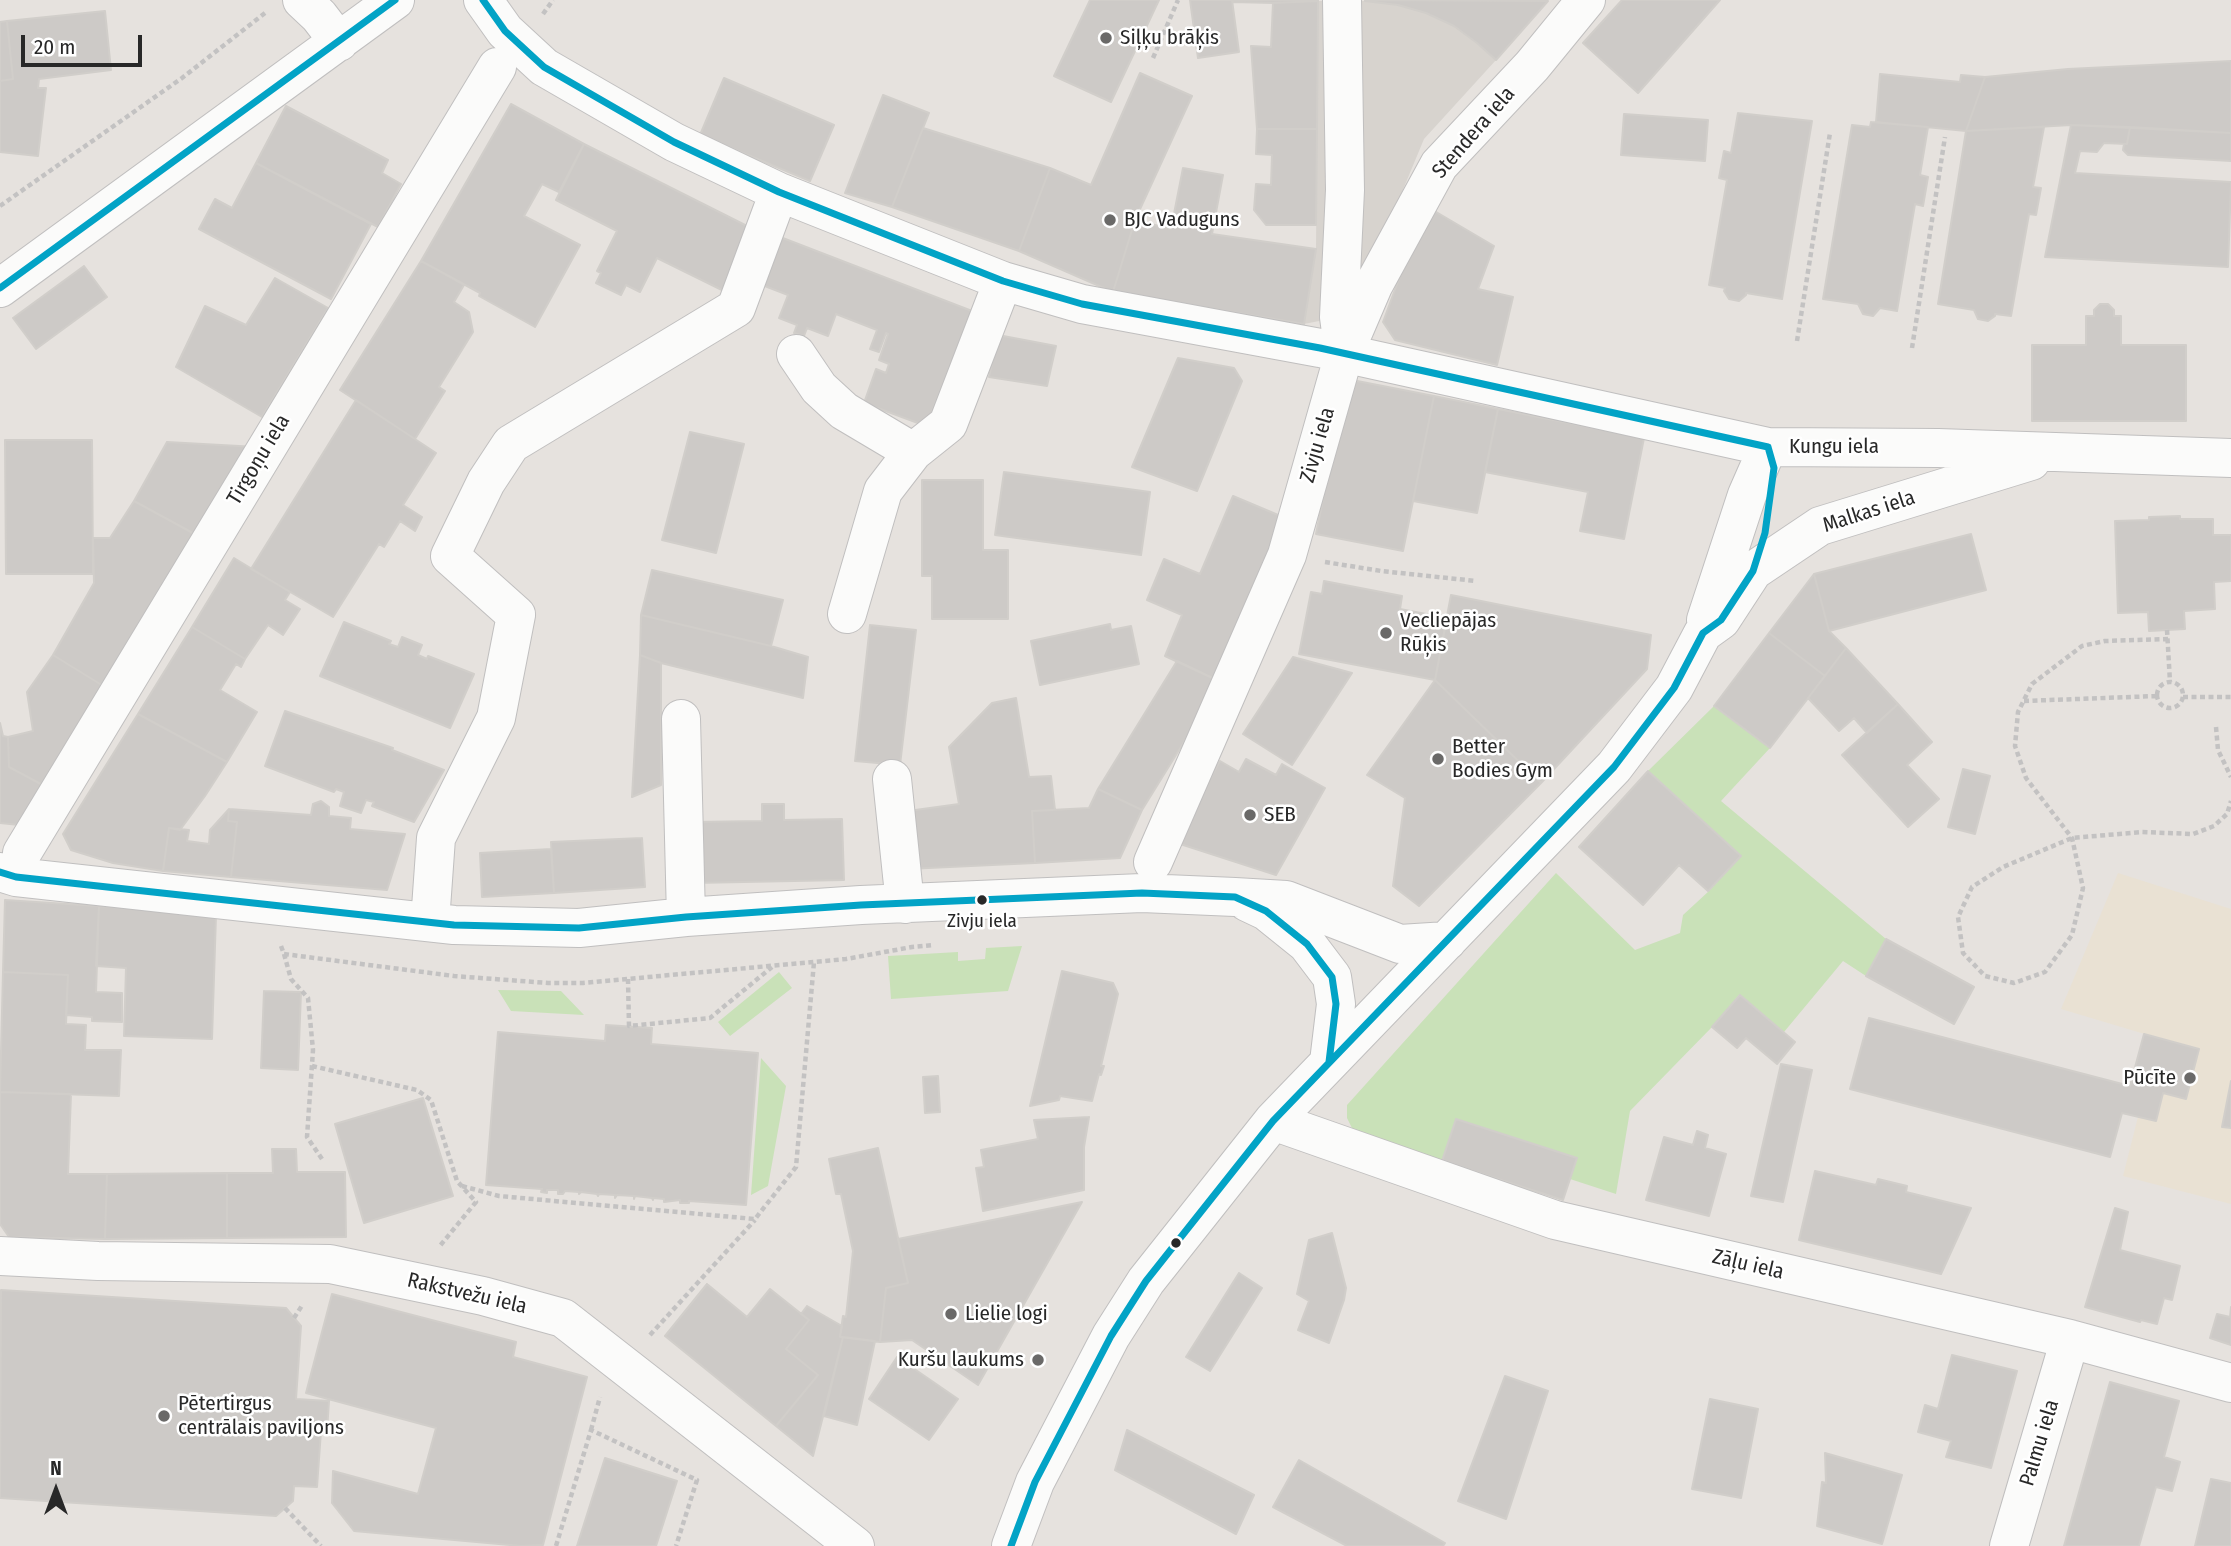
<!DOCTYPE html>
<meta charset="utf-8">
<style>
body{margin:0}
#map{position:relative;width:2231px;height:1546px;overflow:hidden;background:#e6e2de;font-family:"Fira Sans Condensed",sans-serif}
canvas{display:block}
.north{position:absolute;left:21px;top:1455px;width:70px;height:70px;-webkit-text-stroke:5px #fff;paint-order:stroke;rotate:0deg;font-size:19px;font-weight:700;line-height:28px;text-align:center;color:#282828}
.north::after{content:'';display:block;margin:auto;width:24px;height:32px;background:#282828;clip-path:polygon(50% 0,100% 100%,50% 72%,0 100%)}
.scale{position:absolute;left:21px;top:35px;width:121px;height:32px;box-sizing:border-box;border:4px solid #282828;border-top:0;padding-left:9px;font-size:21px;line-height:24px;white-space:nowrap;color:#282828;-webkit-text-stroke:5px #fff;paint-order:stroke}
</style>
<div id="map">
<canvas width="2231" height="1546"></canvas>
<div class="north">N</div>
<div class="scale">20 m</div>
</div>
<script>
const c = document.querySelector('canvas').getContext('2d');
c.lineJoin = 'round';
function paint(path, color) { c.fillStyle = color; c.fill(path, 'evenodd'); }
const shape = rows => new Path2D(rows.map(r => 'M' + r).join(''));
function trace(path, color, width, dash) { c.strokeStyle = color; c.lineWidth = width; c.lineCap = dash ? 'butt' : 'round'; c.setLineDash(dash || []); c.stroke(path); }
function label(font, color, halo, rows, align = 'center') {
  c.font = font + ' "Fira Sans Condensed",sans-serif'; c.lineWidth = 5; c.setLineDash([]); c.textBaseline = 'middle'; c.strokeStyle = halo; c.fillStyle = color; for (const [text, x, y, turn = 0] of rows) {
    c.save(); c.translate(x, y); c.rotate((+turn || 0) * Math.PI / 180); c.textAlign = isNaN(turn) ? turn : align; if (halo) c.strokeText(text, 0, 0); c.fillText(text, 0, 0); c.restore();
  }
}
paint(shape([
 [2118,873,2231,909,2231,1204,2123,1176,2158,1038,2061,1009]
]), '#e9e1d3');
paint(shape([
 [1714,706,1770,748,1721,801,1886,939,1866,976,1843,961,1784,1032,1739,995,1712,1027,1630,1111,1616,1194,1570,1179,1577,1159,1456,1119,1442,1161,1353,1130,1347,1118,1347,1105,1556,873,1635,950,1680,933,1683,915,1709,891,1741,856,1648,771],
 [1022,946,1008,991,891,999,888,956,958,952,958,961,985,959,986,948],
 [779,972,792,988,730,1036,718,1022],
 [498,990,561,991,584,1015,511,1011],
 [761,1058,786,1086,768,1186,751,1195]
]), '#c9e1b8');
paint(shape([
 [1318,1,1365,1,1397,5,1426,13,1454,26,1477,43,1496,60,1424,139,1370,269,1339,317,1304,324,1316,249]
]), '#d7d3ce');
const building = shape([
 [1090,0,1159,0,1111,102,1054,76,1090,0],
 [1190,0,1232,0,1239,52,1198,58,1190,0],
 [1233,0,1318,0,1318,1,1273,3,1233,2,1233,0],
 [1622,0,1720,0,1638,93,1583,43,1622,0],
 [1318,1,1317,129,1257,129,1251,46,1271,47,1273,3,1318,1],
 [1365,1,1365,0,1548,1,1496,60,1477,43,1454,26,1426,13,1398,5,1365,1],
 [105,11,111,70,39,79,38,88,46,88,38,156,0,152,0,81,13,79,7,21,105,11],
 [7,21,13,79,0,81,0,22,7,21],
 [2231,61,2231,133,2071,125,1966,131,1985,77,2068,69,2231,61],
 [1140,73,1192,96,1135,220,1113,292,1019,251,1050,168,1091,185,1140,73],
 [1880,74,1960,82,1961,75,1985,77,1966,131,1876,122,1880,74],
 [724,78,834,125,810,181,700,135,724,78],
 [883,95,929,113,892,207,845,193,883,95],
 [511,104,584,144,559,192,542,184,524,216,580,245,535,327,479,296,480,293,421,261,511,104],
 [286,106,388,160,382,173,401,184,378,227,256,163,286,106],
 [1738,113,1812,121,1782,299,1746,293,1746,295,1739,301,1729,299,1724,291,1725,288,1709,285,1727,180,1719,178,1724,151,1731,153,1738,113],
 [1624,114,1708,120,1705,161,1621,155,1624,114],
 [1871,122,1928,127,1920,175,1928,177,1923,206,1915,204,1897,311,1880,308,1873,316,1863,314,1858,304,1823,299,1852,125,1870,127,1871,122],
 [2071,125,2130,127,2127,144,2104,143,2097,152,2080,151,2075,173,2231,182,2228,267,2045,257,2071,125],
 [2044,127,2033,187,2041,188,2036,215,2029,214,2011,316,1995,314,1995,316,1988,321,1978,319,1974,310,1938,304,1966,131,2044,127],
 [2130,127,2231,133,2231,161,2128,155,2123,150,2124,144,2127,144,2130,127],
 [923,128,1050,168,1019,251,892,207,923,128],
 [1257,129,1317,129,1316,225,1266,225,1254,210,1256,184,1271,185,1272,155,1256,154,1257,129],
 [584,144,751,228,730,294,657,258,640,292,626,285,621,295,596,283,601,273,597,271,617,231,556,200,584,144],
 [256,163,371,224,331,299,199,229,215,199,232,208,256,163],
 [1183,168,1223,175,1212,234,1316,249,1304,324,1113,292,1135,220,1171,229,1183,168],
 [1426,206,1494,246,1478,289,1513,297,1497,365,1395,340,1383,322,1426,206],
 [775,235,972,311,926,426,864,403,876,369,886,373,889,364,879,360,888,334,886,333,879,352,870,349,877,330,836,314,828,336,807,328,804,336,794,333,797,325,779,318,788,295,757,283,775,235],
 [421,261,464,285,454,302,469,312,473,332,439,387,445,391,415,439,340,390,421,261],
 [84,266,107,297,36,349,13,318,84,266],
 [275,278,328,308,262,417,176,367,205,306,246,325,275,278],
 [2100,304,2108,304,2114,310,2114,316,2121,316,2121,345,2186,345,2186,421,2032,421,2032,345,2086,345,2086,316,2094,316,2094,310,2100,304],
 [998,335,1056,346,1047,386,989,377,998,335],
 [1178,358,1234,368,1242,381,1197,491,1132,467,1178,358],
 [1347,379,1434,396,1403,551,1316,534,1347,379],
 [1434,396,1498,409,1477,513,1413,501,1434,396],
 [356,400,436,453,403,505,422,517,415,531,400,521,384,547,379,544,333,617,251,569,356,400],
 [1498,409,1644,438,1624,539,1580,531,1588,492,1485,472,1498,409],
 [690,432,744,444,716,553,662,540,690,432],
 [5,440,92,440,93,574,6,574,5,440],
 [167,442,257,447,202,538,134,501,167,442],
 [1004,472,1150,492,1141,555,995,535,1004,472],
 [922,480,983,480,983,550,1008,550,1008,619,932,619,932,576,922,576,922,480],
 [1233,496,1290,520,1221,682,1165,656,1182,615,1147,600,1164,559,1200,574,1233,496],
 [134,501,202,538,113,692,53,655,94,583,93,538,110,538,134,501],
 [2180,516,2180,519,2213,519,2213,535,2231,535,2231,581,2214,582,2215,609,2184,611,2185,629,2149,631,2148,612,2118,613,2115,521,2149,520,2149,517,2180,516],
 [1971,534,1986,590,1829,631,1814,574,1971,534],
 [234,558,290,592,285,600,300,609,283,635,268,625,245,659,192,627,234,558],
 [652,570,783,600,771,646,641,615,652,570],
 [1814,574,1829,631,1846,648,1825,676,1769,633,1814,574],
 [1324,581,1402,596,1400,609,1447,618,1435,680,1299,654,1311,592,1322,594,1324,581],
 [1451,595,1651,635,1647,669,1541,783,1435,680,1451,595],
 [641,615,771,646,808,657,803,698,661,663,640,655,641,615],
 [344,622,391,641,389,644,398,647,402,637,422,645,418,655,427,659,428,656,474,674,450,728,320,676,344,622],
 [1110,624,1111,630,1131,626,1139,664,1040,685,1031,641,1110,624],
 [870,625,916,630,900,765,855,761,870,625],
 [192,627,245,659,241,667,236,664,220,690,257,712,227,762,138,714,192,627],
 [1769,633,1825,676,1770,748,1714,706,1769,633],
 [1846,648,1898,704,1867,733,1854,718,1839,731,1808,698,1846,648],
 [53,655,113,692,52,790,9,767,8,737,33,731,27,692,53,655],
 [640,655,661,663,661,785,632,797,640,655],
 [1293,657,1352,673,1292,765,1243,734,1293,657],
 [1177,661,1221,682,1142,810,1098,789,1177,661],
 [1435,680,1541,783,1419,906,1393,886,1405,798,1367,775,1435,680],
 [1016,698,1029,777,1051,776,1055,810,1032,811,1035,863,907,869,908,811,959,804,949,747,992,703,1016,698],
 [1898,704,1932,742,1907,765,1939,799,1908,827,1842,755,1898,704],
 [285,711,393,748,392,750,444,770,414,822,372,806,374,802,366,800,361,813,340,806,344,792,336,789,334,792,265,766,285,711],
 [138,714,227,762,205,796,180,830,169,828,163,871,113,863,71,850,63,834,138,714],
 [0,723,3,736,8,737,9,767,52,790,29,826,0,823,0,723],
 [1246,759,1276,775,1282,764,1325,788,1276,875,1174,842,1220,761,1239,772,1246,759],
 [1963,769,1990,776,1975,834,1948,827,1963,769],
 [1648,771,1741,856,1708,891,1679,865,1643,905,1579,847,1648,771],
 [1098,789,1142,810,1120,858,1035,863,1032,811,1089,808,1098,789],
 [321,801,329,807,329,816,351,818,350,829,405,834,387,890,231,877,237,822,228,821,229,809,311,815,313,804,321,801],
 [762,804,784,804,784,820,842,819,844,880,694,883,693,822,762,821,762,804],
 [229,809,228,821,237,822,231,877,163,871,169,828,189,830,187,841,209,844,210,830,229,809],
 [642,838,645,887,554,893,551,842,642,838],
 [551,849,554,893,482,897,480,853,551,849],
 [5,900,99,906,96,992,122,993,122,1022,92,1021,92,1017,66,1015,68,975,3,972,5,900],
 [99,906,216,915,212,1039,124,1036,126,968,96,966,99,906],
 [1886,939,1974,987,1954,1024,1866,976,1886,939],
 [1062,971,1113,983,1118,994,1101,1066,1104,1066,1101,1075,1099,1074,1092,1101,1060,1096,1059,1100,1030,1106,1062,971],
 [3,972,68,975,66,1024,86,1025,85,1050,121,1050,119,1096,0,1092,3,972],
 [264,991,301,992,298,1070,261,1068,264,991],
 [1740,995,1795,1042,1777,1064,1746,1038,1737,1048,1712,1027,1740,995],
 [1869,1018,2130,1086,2144,1034,2199,1049,2186,1099,2163,1093,2156,1121,2122,1113,2110,1157,1850,1089,1869,1018],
 [606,1025,652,1028,651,1044,758,1053,746,1205,689,1201,689,1203,680,1203,680,1200,664,1202,664,1199,653,1198,653,1200,652,1198,635,1196,634,1199,634,1196,617,1195,615,1198,615,1195,599,1194,598,1196,597,1194,581,1192,579,1194,579,1192,565,1191,563,1194,558,1194,558,1190,547,1190,547,1193,541,1192,542,1189,486,1185,498,1032,605,1041,606,1025],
 [1781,1064,1812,1070,1783,1202,1751,1196,1781,1064],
 [938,1076,940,1112,925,1113,923,1077,938,1076],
 [2231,1081,2231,1128,2222,1127,2231,1081],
 [0,1092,71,1094,68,1174,107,1174,105,1239,9,1237,0,1224,0,1092],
 [423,1098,453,1196,364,1223,335,1124,423,1098],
 [1089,1117,1084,1147,1084,1190,983,1211,976,1168,984,1167,981,1150,1038,1139,1034,1120,1089,1117],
 [1456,1119,1577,1158,1563,1200,1442,1161,1456,1119],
 [1697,1131,1708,1135,1705,1148,1726,1154,1709,1216,1646,1200,1664,1137,1693,1145,1697,1131],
 [878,1148,908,1283,886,1288,880,1342,840,1337,843,1316,846,1317,853,1251,841,1194,836,1194,829,1159,878,1148],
 [272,1149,296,1149,297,1172,345,1172,346,1237,227,1238,227,1173,273,1173,272,1149],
 [1815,1171,1876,1185,1878,1179,1907,1186,1906,1192,1971,1208,1941,1274,1799,1240,1815,1171],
 [227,1173,227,1238,105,1239,107,1174,227,1173],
 [1082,1202,978,1385,912,1340,880,1342,886,1288,908,1283,898,1239,1082,1202],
 [2115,1208,2128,1212,2120,1250,2180,1266,2172,1300,2164,1298,2157,1324,2141,1320,2140,1322,2085,1307,2115,1208],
 [1332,1233,1346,1288,1344,1300,1329,1343,1298,1330,1309,1301,1297,1294,1309,1240,1332,1233],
 [1239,1273,1262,1288,1210,1371,1186,1357,1239,1273],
 [707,1284,747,1317,770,1289,809,1320,786,1349,818,1375,776,1426,665,1336,707,1284],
 [1,1290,286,1308,301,1326,296,1399,329,1401,327,1431,321,1431,317,1487,294,1486,293,1501,276,1516,0,1498,1,1290],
 [332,1294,516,1342,513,1357,587,1377,543,1545,521,1546,354,1531,332,1503,333,1471,418,1494,436,1428,306,1393,332,1294],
 [807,1306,842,1326,840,1337,843,1337,813,1456,776,1426,818,1375,786,1349,809,1320,801,1314,807,1306],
 [2231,1307,2231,1345,2210,1338,2217,1314,2230,1317,2231,1307],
 [843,1337,875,1341,857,1425,824,1416,843,1337],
 [1952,1355,2017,1371,1991,1468,1946,1457,1951,1441,1918,1432,1925,1405,1938,1409,1952,1355],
 [897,1357,958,1399,929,1440,869,1399,897,1357],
 [1505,1376,1548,1391,1506,1519,1458,1501,1505,1376],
 [2110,1382,2179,1401,2164,1457,2180,1462,2172,1491,2156,1487,2139,1546,2064,1546,2110,1382],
 [1710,1399,1758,1409,1741,1498,1692,1489,1710,1399],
 [1127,1430,1254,1495,1236,1534,1115,1470,1127,1430],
 [1825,1453,1902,1475,1882,1544,1817,1526,1822,1482,1826,1483,1825,1453],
 [605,1458,677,1481,656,1546,577,1546,605,1458],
 [1299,1460,1445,1543,1443,1546,1347,1546,1273,1507,1299,1460],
 [2211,1479,2231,1483,2231,1546,2195,1546,2211,1479]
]);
paint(building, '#cdcac7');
trace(building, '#d1ceca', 2);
const minor = shape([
 [302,0,319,16,339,42],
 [483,0,505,31,544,67,674,142,779,192,1003,281,1082,304,1320,348,1768,447,1938,448,2231,458],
 [0,288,395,0],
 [1346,349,1373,286,1439,165,1532,66,1586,0],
 [796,354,819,388,844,411,913,452],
 [847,614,883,491,913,452,948,424,1003,281],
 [1706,620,1747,495,1768,447],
 [681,719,686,917],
 [892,779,905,904],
 [22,853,497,67],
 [1153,862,1287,555,1344,354,1339,317,1345,190,1342,0],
 [0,872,16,877,454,925,579,928,686,917,861,905,1142,893,1235,897,1286,900,1400,944,1447,941],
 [1247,902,1266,911,1307,944,1332,977,1336,1004,1329,1062],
 [430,922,436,838,496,718,516,615,450,556,486,482,511,444,736,308,779,192],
 [1273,1121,1555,1220,2070,1339,2231,1383],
 [0,1256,98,1261,330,1264,483,1296,563,1318,855,1546],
 [1011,1546,1035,1482,1111,1336,1146,1281,1273,1121,1614,767,1674,688,1703,633,1721,620,1753,571,1820,526,2031,461],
 [2009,1546,2070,1339]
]);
trace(minor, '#c0bfbf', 40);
trace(shape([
 [543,14,553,0],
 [1153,58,1178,0],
 [0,206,182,78,265,13],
 [1797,341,1830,133],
 [1912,348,1945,137],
 [1325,562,1381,571,1476,581],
 [2167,630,2170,682],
 [2168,639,2105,641,2082,646,2032,684,2018,712,2015,746,2026,778,2072,838,2083,888,2072,935,2045,972,2014,983,1985,976,1963,953,1958,917,1972,887,2003,867,2072,838,2142,832,2193,834,2214,826,2227,814,2231,801],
 '2157 695a13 13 0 1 1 26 0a13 13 0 1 1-26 0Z',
 [2183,697,2231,697],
 [2024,701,2157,696],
 [2216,727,2218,750,2231,777],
 [281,946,284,954,454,976,548,983,583,983,846,959,912,947,934,945],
 [284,954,291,979,308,998,313,1050,307,1137,322,1159],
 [628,979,629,1026,710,1018,772,967],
 [312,1066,417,1090,431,1100,457,1181,476,1202,439,1247],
 [462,1186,499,1196,755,1219,796,1167,814,962],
 [294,1318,303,1304],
 [650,1335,755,1220],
 [591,1430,600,1397],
 [285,1508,321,1546],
 [556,1546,591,1430,697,1480,676,1546]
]), '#c3c2c2', 4.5, [5, 3.5]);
trace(minor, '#fbfbfa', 38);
trace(shape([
 [483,0,505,31,544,67,674,142,779,192,1003,281,1082,304,1320,348,1768,447],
 [0,288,395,0],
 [0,872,16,877,454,925,579,928,686,917,861,905,1142,893,1235,897,1266,911,1307,944,1332,977,1336,1004,1329,1062],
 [1011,1546,1035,1482,1111,1336,1146,1281,1273,1121,1614,767,1674,688,1703,633,1721,620,1753,571,1765,533,1774,468,1768,447]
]), '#02a3c6', 7);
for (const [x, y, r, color] of [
 [1106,38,7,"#6a6968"],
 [1110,220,7,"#6a6968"],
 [1386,633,7,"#6a6968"],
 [1438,759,7,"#6a6968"],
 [1250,815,7,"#6a6968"],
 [982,900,6,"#282828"],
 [2190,1078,7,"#6a6968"],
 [1176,1243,6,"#282828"],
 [951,1314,7,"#6a6968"],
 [1038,1360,7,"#6a6968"],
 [164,1416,7,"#6a6968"]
]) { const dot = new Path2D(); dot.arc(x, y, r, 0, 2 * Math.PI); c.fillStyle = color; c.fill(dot); trace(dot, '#fff', 2.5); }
label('19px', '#282828', '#fff', [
 ["Zivju iela",982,922]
]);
label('21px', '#282828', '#fff', [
 ["Siļķu brāķis",1120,38],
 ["BJC Vaduguns",1124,220],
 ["Vecliepājas",1400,621],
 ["Rūķis",1400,645],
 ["Better",1452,747],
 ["Bodies Gym",1452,771],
 ["SEB",1264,815],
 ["Pūcīte",2176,1078,"right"],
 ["Lielie logi",965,1314],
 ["Kuršu laukums",1024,1360,"right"],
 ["Pētertirgus",178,1404],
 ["centrālais paviljons",178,1428]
], 'left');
label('21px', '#282828', '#fff', [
 ["Stendera iela",1474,133,-49],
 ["Zivju iela",1318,445,-74],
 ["Kungu iela",1834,447],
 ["Tirgoņu iela",259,460,-59],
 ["Malkas iela",1869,512,-18],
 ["Zāļu iela",1748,1265,13],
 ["Rakstvežu iela",467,1294,13],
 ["Palmu iela",2040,1443,-73]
]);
</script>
